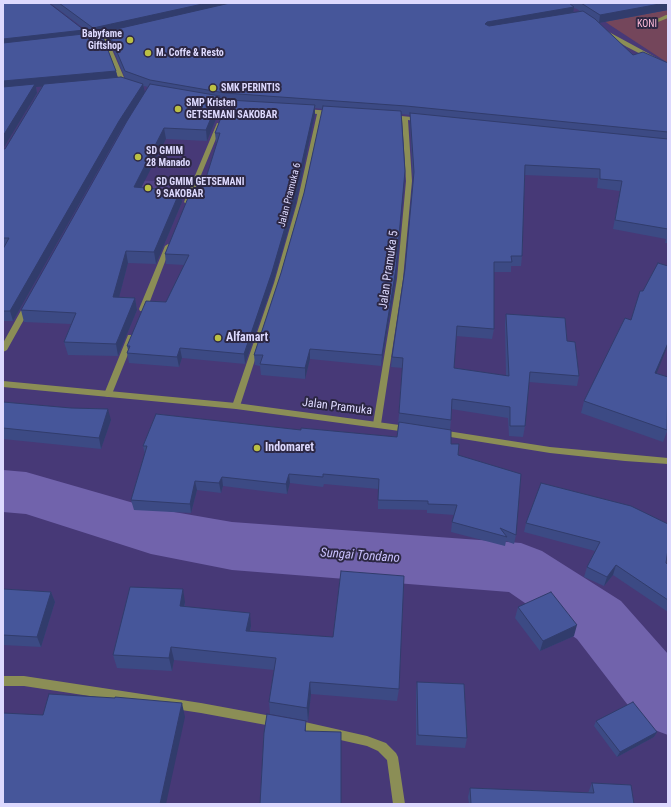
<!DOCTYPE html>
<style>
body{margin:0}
#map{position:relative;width:671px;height:807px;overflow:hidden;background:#473977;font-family:"Roboto Condensed",sans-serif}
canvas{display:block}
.frame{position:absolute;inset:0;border:4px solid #ddd9fe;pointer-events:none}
</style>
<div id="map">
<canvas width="671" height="807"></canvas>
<div class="frame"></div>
</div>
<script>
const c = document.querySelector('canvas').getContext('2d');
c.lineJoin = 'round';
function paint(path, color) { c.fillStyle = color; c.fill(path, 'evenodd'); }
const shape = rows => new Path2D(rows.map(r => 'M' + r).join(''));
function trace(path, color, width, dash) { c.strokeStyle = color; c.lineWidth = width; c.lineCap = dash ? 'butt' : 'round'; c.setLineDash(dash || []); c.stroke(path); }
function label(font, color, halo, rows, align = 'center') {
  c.font = font + ' "Roboto Condensed",sans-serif'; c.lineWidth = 4; c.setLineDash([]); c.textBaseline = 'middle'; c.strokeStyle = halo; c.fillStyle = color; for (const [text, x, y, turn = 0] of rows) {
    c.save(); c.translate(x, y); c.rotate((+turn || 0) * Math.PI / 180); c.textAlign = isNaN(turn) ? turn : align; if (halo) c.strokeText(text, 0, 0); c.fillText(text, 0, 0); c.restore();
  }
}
paint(shape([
 [111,179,193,183,187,198,103,193]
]), '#534487');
paint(shape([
 [579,3,668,3,668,63,610,25]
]), '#74465b');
paint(shape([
 [3,470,26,472,151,508,232,522,521,543,542,551,621,601,668,654,668,735,644,726,577,639,509,592,232,570,151,554,26,514,3,512,3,470]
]), '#7163ac');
paint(shape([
 [666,15,668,15,668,18,648,26,644,25,666,15]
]), '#8b8e56');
paint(shape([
 [603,31,607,31,668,64,668,68,627,47,603,33,603,31],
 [118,33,120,34,120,35,107,38,126,82,123,84,120,82,102,39,92,41,90,40,118,33],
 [211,100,237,103,240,105,237,107,209,103,208,102,211,100],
 [304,109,333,111,336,113,333,115,322,114,303,203,280,283,240,406,236,409,232,406,274,283,297,203,317,114,302,112,301,111,304,109],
 [392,115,421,118,424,120,421,122,408,120,412,181,403,279,381,424,377,427,373,424,397,279,406,181,402,120,390,118,390,116,392,115],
 [217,123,222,124,190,202,187,204,185,203,184,202,217,123],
 [168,244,171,246,147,309,143,311,140,311,139,309,165,246,168,244],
 [24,305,27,305,31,307,7,350,3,352,3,343,24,305],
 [128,335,131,335,135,337,112,394,108,397,105,396,104,394,128,335],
 [3,676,24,676,201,703,277,717,281,718,282,722,281,726,277,727,201,713,24,686,3,686,3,676],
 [296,720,367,736,386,743,396,753,398,757,405,804,393,804,387,760,378,751,367,746,296,730,292,729,291,725,292,721,296,720]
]), '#8b8e56');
paint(shape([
 [3,381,236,403,407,426,411,429,407,432,236,409,3,387,3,381],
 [441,430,550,447,668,458,668,464,625,461,550,453,438,435,437,433,441,430]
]), '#8b8e56');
paint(shape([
 [3,3,84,30,84,34,90,33,50,3,668,3,668,10,599,23,633,55,668,63,668,243,665,243,666,239,613,229,620,191,597,188,598,178,524,175,522,256,521,266,511,266,511,272,494,272,494,329,492,339,456,336,454,368,506,376,505,324,506,314,567,341,579,376,577,386,529,382,525,426,523,437,509,436,508,418,451,409,451,420,450,430,451,444,516,535,514,544,506,541,505,546,451,532,452,522,454,515,427,513,427,510,378,509,378,489,324,484,323,487,290,483,287,494,223,486,221,493,197,490,191,513,134,510,131,500,145,454,143,446,301,430,397,437,403,368,391,367,392,357,405,269,413,180,410,122,410,115,401,114,405,171,404,181,396,279,381,366,310,359,305,379,261,375,260,366,255,365,254,355,281,273,304,193,323,109,315,108,315,114,296,203,273,283,245,364,182,358,179,367,129,363,127,353,128,350,127,346,166,302,184,265,166,264,165,254,201,194,217,142,216,142,215,133,227,102,220,100,221,107,207,141,166,139,141,187,180,191,182,202,156,264,128,263,119,297,135,298,137,310,118,356,68,355,64,342,71,324,24,322,21,310,148,87,144,86,121,130,13,321,3,321,3,249,4,248,3,248,3,149,5,149,42,86,36,87,37,93,3,149],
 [574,8,577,9,581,12,573,13],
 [108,33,109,39,125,78,117,77,116,71,102,35],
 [668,266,668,345,656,373,668,377,668,429,663,442,581,413,584,401,631,320,643,291],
 [3,402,111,420,101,449,3,439],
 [541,483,668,565,668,612,613,575,604,586,584,577,587,567,595,551,524,532,526,523],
 [3,589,51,592,55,602,41,647,3,645],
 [185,602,185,606,251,626,250,631,399,689,397,701,311,694,308,721,270,714,269,702,274,670,174,660,172,671,117,668,113,655],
 [518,607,574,636,540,651,515,618],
 [417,682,467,738,465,748,416,745,416,692],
 [596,721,657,732,654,737,617,757,594,726],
 [592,783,634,804,469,804,468,797,470,788,588,793]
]), '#3c4a84');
paint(shape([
 [207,3,244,3,108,31,108,33,94,36,93,28],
 [665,3,668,3,668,10,599,23,600,15],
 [574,7,573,15,485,32,485,24,487,22],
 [84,30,85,38,3,47,3,39],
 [116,71,118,80,36,87,37,93,3,149,3,81],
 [143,84,145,93,121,130,13,321,10,311,119,121],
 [220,96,221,107,207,141,206,130],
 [315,105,315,114,296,203,273,283,245,364,244,354],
 [164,128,166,139,136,198,134,187],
 [405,171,396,279,381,366,382,355],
 [180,191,182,202,156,264,154,252],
 [126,251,128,263,116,309,113,297],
 [135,298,137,310,118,356,116,344],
 [668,343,668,345,652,385,655,373],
 [180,348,182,358,179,367,177,357],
 [310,349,310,359,305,379,305,368],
 [108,409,111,420,101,449,99,438],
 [289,474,290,483,287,494,286,484],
 [222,477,223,486,221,493,219,483],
 [195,481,197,490,191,513,190,504],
 [616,565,613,575,604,586,607,577],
 [183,589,185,602,182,619,180,606],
 [51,592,55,602,41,647,37,637],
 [250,613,251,626,247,644,246,631],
 [577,625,574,636,540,651,543,641],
 [171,647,174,660,172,671,169,658],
 [310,682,311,694,308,721,307,708],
 [182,703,185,717,166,804,160,804],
 [306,721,306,733,305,731],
 [657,732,654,737,617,757,620,752]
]), '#313c6c');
const building = shape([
 [3,3,49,3,84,30,3,39,3,3],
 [59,3,207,3,93,28,59,3],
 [230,3,569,3,574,7,487,22,485,24,489,26,583,11,595,19,633,55,643,52,668,63,668,132,406,106,225,93,150,80,125,71,108,31,230,3],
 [581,3,665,3,600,15,581,3],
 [101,32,116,71,3,81,3,43,101,32],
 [121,77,143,84,119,121,10,311,3,311,3,249,9,238,3,238,3,149,5,149,44,84,121,77],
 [35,84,3,136,3,87,35,84],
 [150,84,220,96,206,130,164,128,134,187,180,191,154,252,126,251,113,297,135,298,116,344,64,342,76,313,21,310,127,121,150,84],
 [228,100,315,105,295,193,272,272,244,354,180,348,177,357,127,353,130,346,127,346,146,301,166,302,189,255,165,254,190,193,201,194,220,133,215,133,228,100],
 [323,106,401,111,405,171,396,268,382,355,310,349,305,368,260,364,263,355,254,355,281,273,304,193,323,106],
 [410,113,668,139,668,229,615,220,622,181,600,179,600,169,525,165,522,256,511,256,512,262,494,262,494,329,457,326,454,368,509,376,506,314,565,318,567,341,575,342,579,376,530,372,525,426,510,426,510,407,452,399,451,420,399,413,403,358,392,357,405,269,414,172,410,113],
 [658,263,668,266,668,343,655,373,668,377,667,430,584,401,625,318,631,320,640,291,643,291,658,263],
 [3,402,71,408,108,409,99,438,3,428,3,402],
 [156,414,301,430,301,428,397,437,399,422,451,430,451,444,459,444,458,455,521,474,516,535,500,528,507,537,452,522,457,505,428,504,428,501,378,500,379,479,323,474,323,477,289,474,286,484,222,477,219,483,195,481,190,504,131,500,147,446,143,446,156,414],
 [541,483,631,506,668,524,668,549,666,563,668,565,668,600,616,565,607,577,587,567,600,542,526,523,541,483],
 [341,571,404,576,399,689,310,682,307,708,269,702,276,658,171,647,169,658,113,655,130,587,183,589,180,606,250,613,246,631,333,637,341,571],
 [3,589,51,592,37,637,3,635,3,589],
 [551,592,577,625,543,641,518,607,551,592],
 [417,682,464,684,467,738,418,735,417,682],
 [49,694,115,698,115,697,182,703,160,804,3,804,3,713,43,715,49,694],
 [633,702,657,732,620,752,596,721,633,702],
 [267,714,306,721,305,731,341,732,341,804,260,804,264,733,267,714],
 [592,783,631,785,634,804,471,804,470,788,594,793,592,783]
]);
paint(building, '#46569a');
trace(building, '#313c6c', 1);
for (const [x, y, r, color] of [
 [130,40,4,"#bbc044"],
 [148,53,4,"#bbc044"],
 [213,88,4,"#bbc044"],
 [178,109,4,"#bbc044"],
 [138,157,4,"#bbc044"],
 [148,188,4,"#bbc044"],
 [218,338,4,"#bbc044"],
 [257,448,4,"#bbc044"]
]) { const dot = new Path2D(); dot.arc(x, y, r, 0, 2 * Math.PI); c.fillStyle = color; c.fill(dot); trace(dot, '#2c2743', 1.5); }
label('10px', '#fdbad7', '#2c2743', [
 ["KONI",647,24]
]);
label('bold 10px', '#ddd9fe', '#2c2743', [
 ["Babyfame",122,34,"right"],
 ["Giftshop",122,46,"right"],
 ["M. Coffe & Resto",156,53],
 ["SMK PERINTIS",221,88],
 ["SMP Kristen",186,103],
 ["GETSEMANI SAKOBAR",186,115],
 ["SD GMIM",146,151],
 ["28 Manado",146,163],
 ["SD GMIM GETSEMANI",156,182],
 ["9 SAKOBAR",156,194]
], 'left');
label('10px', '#ddd9fe', '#2c2743', [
 ["Jalan Pramuka 6",290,195,-76]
]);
label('12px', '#ddd9fe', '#2c2743', [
 ["Jalan Pramuka 5",389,270,-82],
 ["Jalan Pramuka",337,407,7]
]);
label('bold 12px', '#ddd9fe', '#2c2743', [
 ["Alfamart",226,338],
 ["Indomaret",265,448]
], 'left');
label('italic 13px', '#c9c0fd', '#2c2743', [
 ["Sungai Tondano",360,556,4]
]);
</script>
